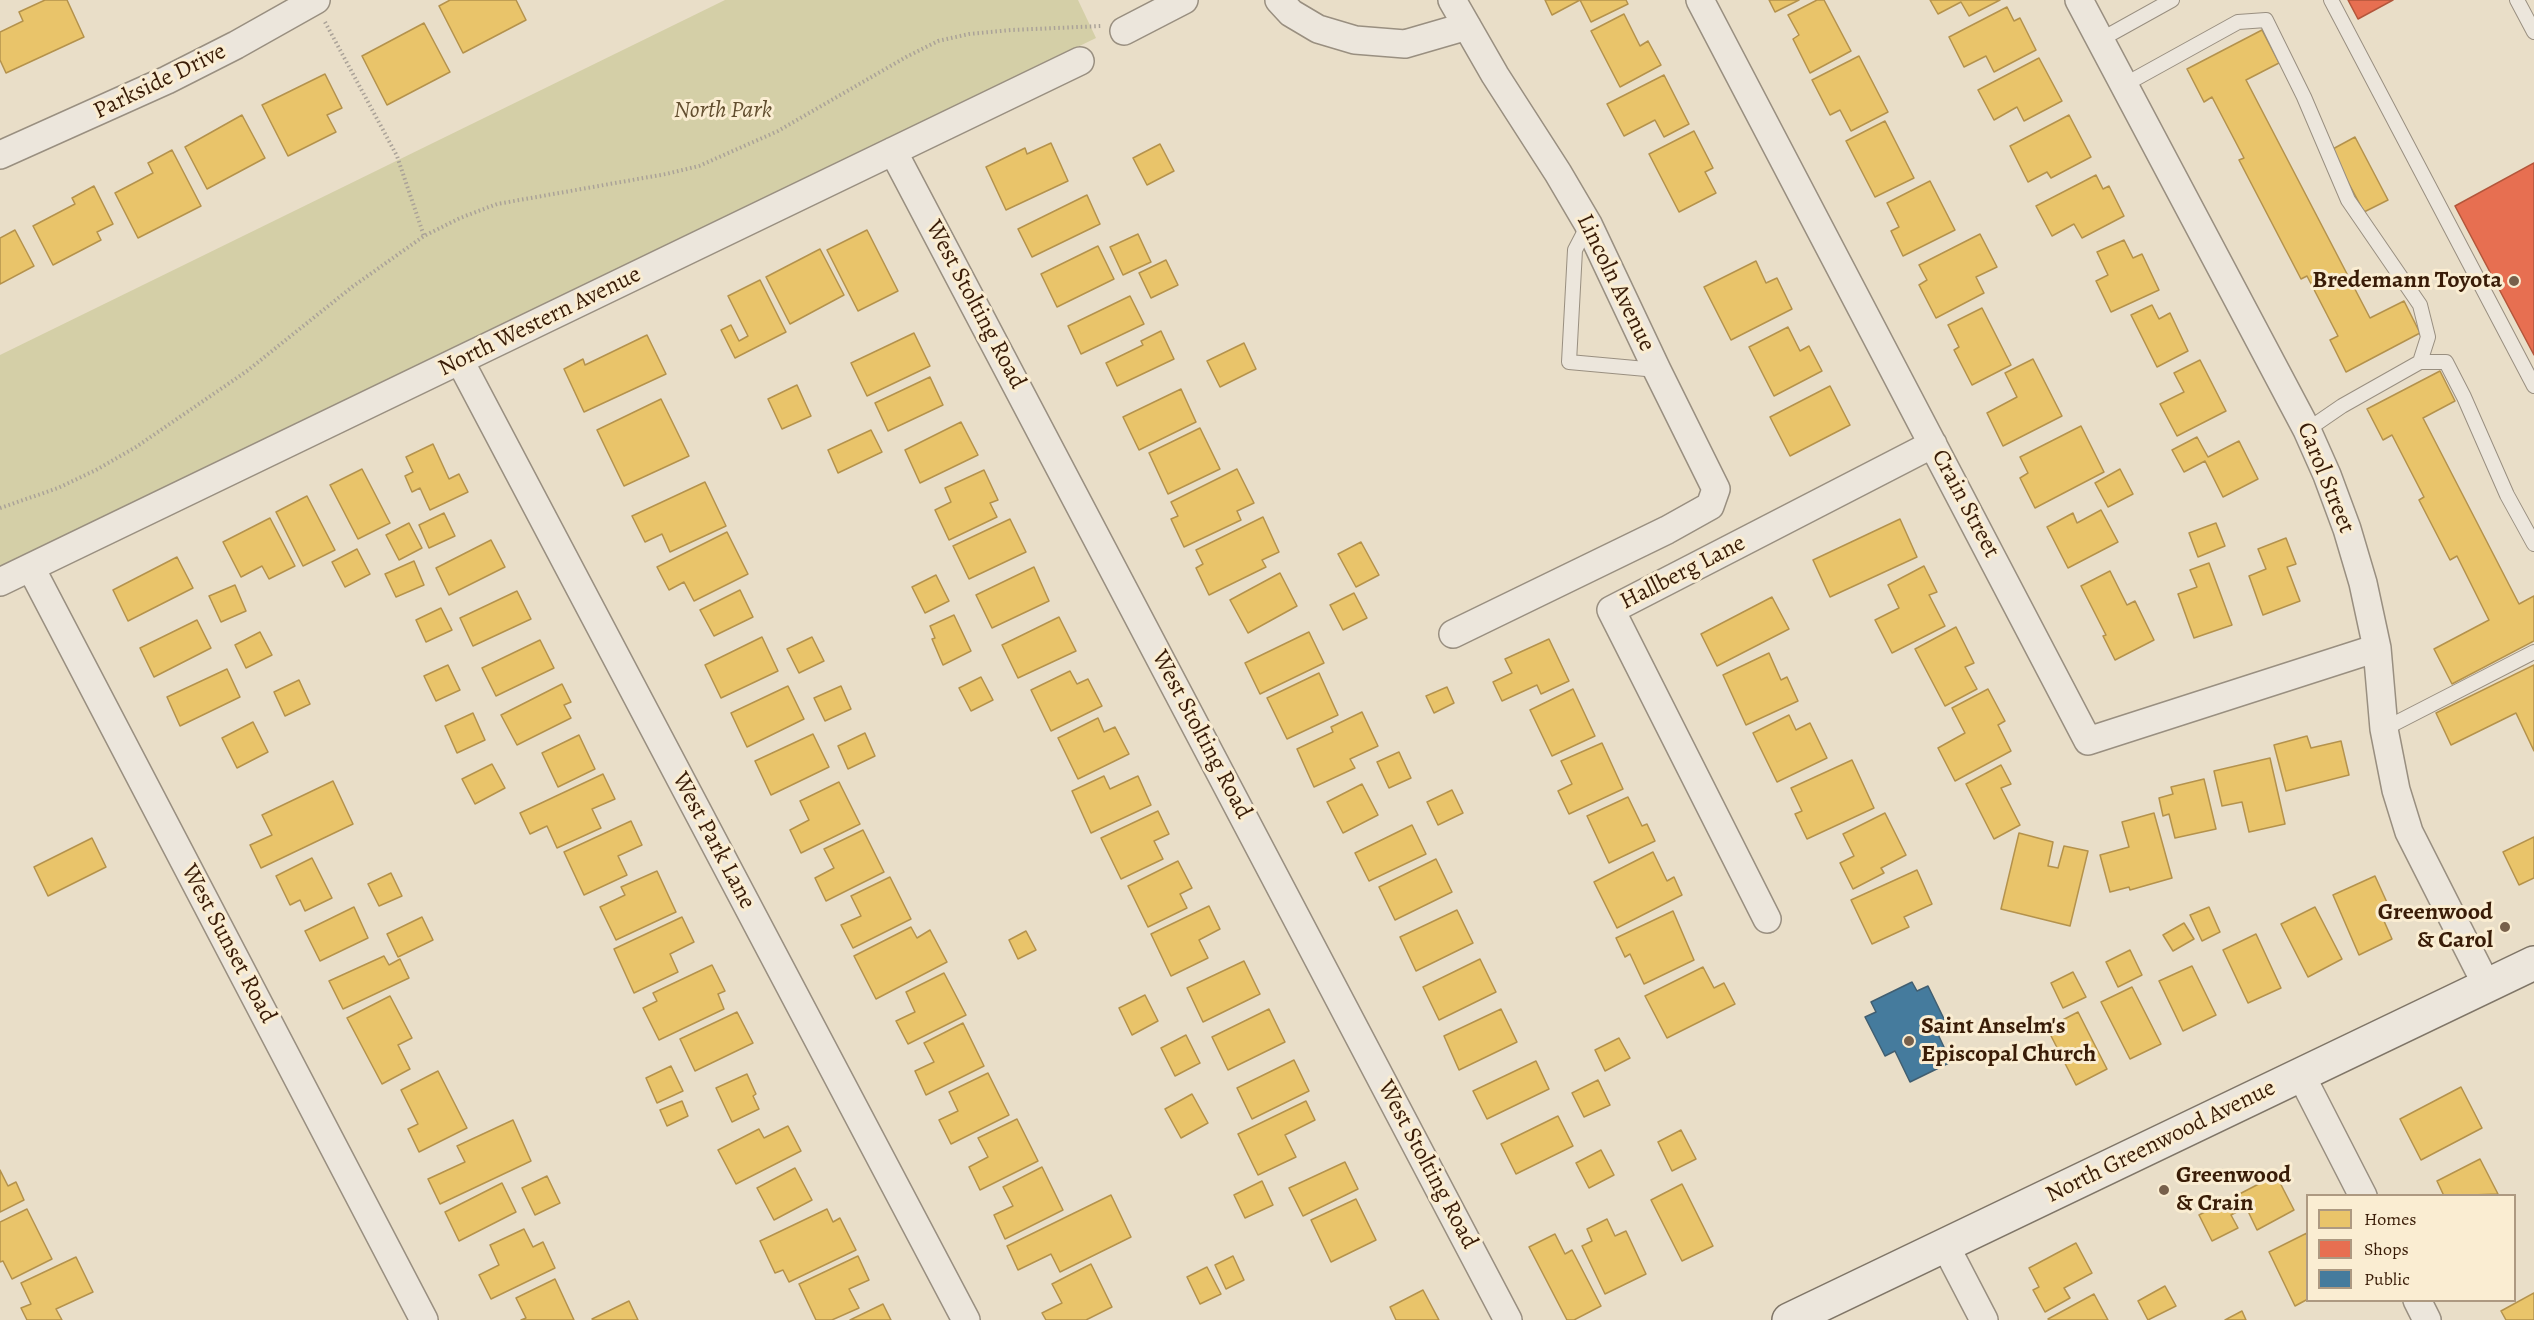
<!DOCTYPE html>
<style>
body{margin:0}
#map{position:relative;width:2534px;height:1320px;overflow:hidden;background:#e9dec8;font-family:Alegreya,serif}
canvas{display:block}
.legend{position:absolute;left:2306px;top:1194px;width:210px;height:108px;box-sizing:border-box;background:#faedd2;border:2px solid #ad9981;margin:0;padding:8px 10px;list-style:none;font-size:18px;color:#391c07}
.legend li{display:flex;align-items:center;gap:12px;height:30px}
.legend b{width:30px;border:2px solid #ad9981}
</style>
<div id="map">
<canvas width="2534" height="1320"></canvas>
<ul class="legend">
<li><b style="height:16px;background:#e9c46a"></b>Homes</li>
<li><b style="height:16px;background:#e76f51"></b>Shops</li>
<li><b style="height:16px;background:#457b9d"></b>Public</li>
</ul>
</div>
<script>
const c = document.querySelector('canvas').getContext('2d');
c.lineJoin = 'round';
function paint(path, color) { c.fillStyle = color; c.fill(path, 'evenodd'); }
const shape = rows => new Path2D(rows.map(r => 'M' + r).join(''));
function trace(path, color, width, dash) { c.strokeStyle = color; c.lineWidth = width; c.lineCap = dash ? 'butt' : 'round'; c.setLineDash(dash || []); c.stroke(path); }
function label(font, color, halo, rows, align = 'center') {
  c.font = font + ' Alegreya,serif'; c.lineWidth = 6; c.setLineDash([]); c.textBaseline = 'middle'; c.strokeStyle = halo; c.fillStyle = color; for (const [text, x, y, turn = 0] of rows) {
    c.save(); c.translate(x, y); c.rotate((+turn || 0) * Math.PI / 180); c.textAlign = isNaN(turn) ? turn : align; if (halo) c.strokeText(text, 0, 0); c.fillText(text, 0, 0); c.restore();
  }
}
paint(shape([
 [725,0,1078,0,1096,38,0,570,0,355]
]), '#d4cfa7');
const homes = shape([
 [45,0,67,0,84,37,6,73,0,60,0,32,23,21,19,12,45,0],
 [450,0,516,0,526,20,463,53,439,6,450,0],
 [1545,0,1626,0,1628,4,1591,22,1580,0,1552,15,1545,0],
 [1769,0,1799,0,1775,12,1769,0],
 [1817,0,1824,0,1851,51,1810,73,1793,39,1799,35,1788,15,1817,0],
 [1930,0,2000,0,1969,16,1961,2,1938,14,1930,0],
 [2007,7,2014,21,2020,18,2036,50,1994,72,1986,56,1964,67,1949,37,2007,7],
 [1624,14,1640,46,1648,41,1661,65,1620,87,1591,31,1624,14],
 [424,23,450,72,387,105,362,56,424,23],
 [2262,30,2279,63,2246,80,2370,318,2404,301,2420,333,2346,372,2330,340,2338,336,2307,276,2301,279,2239,160,2244,158,2212,97,2204,102,2187,69,2262,30],
 [1859,56,1888,112,1851,131,1840,110,1830,115,1812,80,1859,56],
 [2039,58,2062,101,2024,121,2017,107,1994,120,1978,90,2039,58],
 [325,74,342,108,327,115,336,132,288,156,262,105,325,74],
 [1664,75,1689,124,1664,137,1655,120,1624,136,1607,104,1664,75],
 [242,115,265,158,207,189,185,147,242,115],
 [2069,115,2091,157,2051,178,2047,172,2028,182,2010,146,2069,115],
 [1885,121,1914,178,1875,197,1846,141,1885,121],
 [1694,131,1713,168,1705,172,1716,193,1679,212,1649,154,1694,131],
 [2355,137,2388,200,2364,212,2331,150,2355,137],
 [1051,143,1068,181,1006,210,986,167,1025,148,1027,154,1051,143],
 [1160,144,1174,171,1147,185,1133,158,1160,144],
 [172,150,201,206,138,238,115,193,153,173,148,163,172,150],
 [2096,175,2103,189,2109,186,2124,216,2082,238,2074,224,2052,236,2036,206,2096,175],
 [1930,181,1955,230,1903,256,1891,231,1899,227,1887,203,1930,181],
 [94,186,113,224,97,232,101,240,53,265,33,226,75,204,72,198,94,186],
 [1087,195,1100,224,1032,257,1018,229,1087,195],
 [15,230,34,266,0,284,0,238,15,230],
 [867,230,898,291,858,311,827,250,867,230],
 [1138,234,1151,262,1123,275,1110,247,1138,234],
 [1980,234,1997,267,1976,277,1984,293,1936,318,1919,285,1927,280,1919,265,1980,234],
 [2124,240,2133,258,2142,254,2159,290,2111,312,2096,281,2108,275,2097,252,2124,240],
 [1098,246,1114,279,1057,307,1041,274,1098,246],
 [820,249,844,295,790,324,766,277,820,249],
 [1166,260,1178,285,1151,298,1139,273,1166,260],
 [1756,261,1766,283,1777,278,1792,309,1731,340,1704,287,1756,261],
 [760,280,786,332,735,358,721,330,731,325,739,341,748,336,728,296,760,280],
 [1130,296,1144,324,1081,354,1068,326,1130,296],
 [2152,305,2159,319,2170,313,2188,351,2157,367,2131,315,2152,305],
 [1982,308,2011,365,1972,385,1954,350,1959,347,1948,325,1982,308],
 [1788,327,1800,351,1809,346,1822,371,1774,396,1749,347,1788,327],
 [1161,331,1174,359,1117,386,1106,363,1143,345,1141,341,1161,331],
 [914,333,930,366,867,396,851,363,914,333],
 [647,335,666,374,584,412,564,369,583,359,585,365,647,335],
 [1244,343,1256,369,1220,387,1207,361,1244,343],
 [2033,359,2062,416,2003,446,1987,413,2017,397,2005,373,2033,359],
 [2200,360,2226,411,2177,436,2160,404,2184,392,2174,373,2200,360],
 [2440,371,2455,401,2423,418,2519,604,2534,596,2534,641,2452,684,2434,649,2489,620,2457,556,2450,560,2419,500,2424,497,2392,435,2383,440,2367,409,2440,371],
 [930,377,943,405,888,431,875,403,930,377],
 [797,385,811,416,782,429,768,399,797,385],
 [1830,386,1850,425,1790,456,1770,417,1830,386],
 [1181,389,1196,422,1139,450,1123,417,1181,389],
 [661,399,689,456,624,486,597,430,661,399],
 [961,422,978,455,920,483,905,450,961,422],
 [2081,426,2104,472,2035,508,2020,478,2028,473,2020,457,2081,426],
 [1200,428,1220,469,1168,494,1149,453,1200,428],
 [871,430,882,452,838,473,828,450,871,430],
 [2197,437,2208,457,2239,441,2258,479,2223,497,2205,461,2184,472,2172,450,2197,437],
 [433,444,449,479,459,474,468,492,430,510,420,488,412,492,405,476,413,472,406,457,433,444],
 [362,469,390,523,358,539,330,485,362,469],
 [1237,469,1254,503,1237,511,1241,520,1184,547,1171,519,1178,516,1171,502,1237,469],
 [2120,469,2133,494,2108,507,2095,483,2120,469],
 [984,470,998,500,990,503,997,517,949,540,935,510,951,502,945,488,984,470],
 [705,482,726,526,670,552,662,534,645,542,632,516,705,482],
 [307,496,335,550,303,566,276,512,307,496],
 [2101,510,2118,542,2068,568,2047,527,2073,513,2077,523,2101,510],
 [444,513,455,536,429,548,419,525,444,513],
 [1263,517,1279,552,1262,560,1266,567,1209,595,1196,568,1203,564,1196,550,1263,517],
 [270,518,295,566,269,579,262,566,241,577,223,542,270,518],
 [1010,519,1026,552,969,579,953,546,1010,519],
 [1900,519,1917,557,1830,597,1813,560,1900,519],
 [409,523,422,548,399,560,386,535,409,523],
 [2216,523,2225,546,2198,557,2189,533,2216,523],
 [727,532,748,574,694,601,684,582,669,590,657,567,727,532],
 [2286,538,2296,564,2287,567,2300,601,2263,615,2249,576,2266,569,2258,549,2286,538],
 [491,540,505,567,449,595,436,568,491,540],
 [1361,542,1379,575,1356,587,1338,554,1361,542],
 [357,549,370,574,345,587,332,562,357,549],
 [177,557,193,588,128,621,113,590,177,557],
 [414,561,424,585,396,597,385,574,414,561],
 [2209,563,2232,625,2194,638,2178,594,2197,587,2190,570,2209,563],
 [1924,566,1937,592,1929,595,1945,626,1892,653,1875,620,1899,608,1888,585,1924,566],
 [1034,567,1049,601,992,628,976,595,1034,567],
 [2110,571,2127,605,2135,601,2154,640,2115,660,2103,636,2106,635,2081,586,2110,571],
 [1280,573,1297,606,1248,633,1230,600,1280,573],
 [936,575,949,601,925,613,912,587,936,575],
 [235,585,246,611,221,622,209,596,235,585],
 [740,590,753,617,714,636,700,610,740,590],
 [517,591,531,619,473,646,460,618,517,591],
 [1354,593,1367,618,1343,630,1330,605,1354,593],
 [1772,597,1789,629,1717,666,1701,634,1772,597],
 [441,608,452,630,426,642,416,620,441,608],
 [954,615,971,651,943,665,932,639,935,638,930,626,954,615],
 [1059,617,1076,651,1018,678,1002,645,1059,617],
 [197,620,211,648,154,677,140,648,197,620],
 [1956,627,1974,663,1965,667,1977,689,1945,706,1915,649,1956,627],
 [260,632,272,655,246,668,235,645,260,632],
 [1309,632,1324,663,1260,694,1245,663,1309,632],
 [762,637,778,671,721,698,705,665,762,637],
 [812,637,824,661,799,673,787,649,812,637],
 [1549,639,1569,681,1541,694,1537,685,1502,701,1493,682,1512,673,1505,659,1549,639],
 [540,640,554,668,496,696,482,668,540,640],
 [1769,653,1781,680,1787,677,1798,701,1746,725,1723,675,1769,653],
 [448,665,460,690,436,701,424,676,448,665],
 [2534,665,2534,751,2516,713,2451,745,2436,713,2534,665],
 [227,669,240,697,180,726,167,697,227,669],
 [1070,671,1077,684,1088,679,1102,706,1051,731,1031,690,1070,671],
 [1319,673,1338,715,1287,739,1267,698,1319,673],
 [981,677,993,700,971,711,959,688,981,677],
 [299,680,310,704,285,716,274,692,299,680],
 [562,684,571,702,564,705,571,718,517,745,501,715,562,684],
 [788,686,804,719,747,747,731,713,788,686],
 [841,686,851,709,825,721,814,698,841,686],
 [1447,687,1454,703,1434,713,1426,696,1447,687],
 [1573,689,1595,736,1552,756,1530,710,1573,689],
 [1988,689,2005,721,1998,725,2011,751,1955,781,1938,748,1965,733,1952,708,1988,689],
 [1362,712,1378,746,1350,759,1355,768,1314,787,1297,749,1333,732,1331,727,1362,712],
 [473,713,485,740,457,753,445,726,473,713],
 [1789,715,1796,730,1810,723,1827,758,1777,782,1753,733,1789,715],
 [1098,718,1104,732,1115,727,1129,754,1078,779,1058,738,1098,718],
 [253,722,268,752,237,768,222,738,253,722],
 [865,733,875,756,848,769,838,746,865,733],
 [813,734,829,767,771,795,755,761,813,734],
 [579,735,595,769,558,787,542,753,579,735],
 [2307,736,2311,748,2341,741,2349,775,2286,791,2274,745,2307,736],
 [1602,743,1623,789,1569,814,1558,791,1572,784,1561,761,1602,743],
 [1399,752,1411,778,1389,788,1377,762,1399,752],
 [2270,758,2285,824,2249,832,2242,802,2222,806,2214,771,2270,758],
 [1852,760,1874,808,1807,839,1795,814,1802,811,1791,788,1852,760],
 [492,764,505,788,475,804,462,779,492,764],
 [2001,765,2011,784,2001,788,2020,825,1994,839,1966,784,2001,765],
 [603,774,615,799,592,809,601,828,557,848,547,826,530,834,520,813,603,774],
 [1104,776,1110,789,1138,776,1151,805,1091,833,1072,791,1104,776],
 [2204,779,2216,829,2175,838,2169,814,2163,816,2159,798,2173,794,2171,787,2204,779],
 [333,781,353,824,261,868,250,845,272,835,262,815,333,781],
 [839,782,860,824,801,853,790,830,809,820,800,801,839,782],
 [1362,784,1378,815,1343,833,1327,802,1362,784],
 [1452,790,1463,813,1438,825,1427,802,1452,790],
 [1628,797,1642,826,1647,824,1655,841,1609,863,1587,816,1628,797],
 [1158,811,1169,834,1154,841,1163,859,1121,879,1101,838,1158,811],
 [1885,813,1906,855,1881,868,1884,873,1853,889,1840,863,1854,856,1843,834,1885,813],
 [2154,813,2172,878,2130,890,2129,887,2110,892,2100,855,2129,847,2122,822,2154,813],
 [631,821,642,845,618,856,627,875,584,895,564,852,631,821],
 [1412,825,1426,854,1369,881,1355,853,1412,825],
 [863,830,884,872,826,901,815,878,834,868,824,849,863,830],
 [2019,833,2053,842,2048,866,2058,868,2064,846,2088,851,2070,926,2001,909,2019,833],
 [2534,837,2534,878,2519,885,2503,852,2534,837],
 [92,838,106,867,48,896,34,867,92,838],
 [1653,852,1667,881,1674,877,1682,895,1617,928,1594,882,1653,852],
 [312,858,332,898,305,911,300,900,290,905,276,876,312,858],
 [1436,859,1452,892,1395,920,1379,887,1436,859],
 [1178,861,1192,888,1180,894,1187,908,1148,927,1128,886,1178,861],
 [1917,870,1932,904,1904,917,1909,927,1872,944,1851,900,1917,870],
 [657,871,676,912,616,940,600,907,625,895,621,887,657,871],
 [391,873,402,896,379,906,368,884,391,873],
 [2375,876,2389,907,2380,912,2392,939,2359,955,2333,895,2375,876],
 [890,877,911,919,853,948,841,925,861,916,851,896,890,877],
 [1209,906,1220,929,1199,940,1208,958,1171,976,1151,934,1209,906],
 [354,907,368,938,320,961,305,931,354,907],
 [2209,907,2220,932,2202,941,2190,915,2209,907],
 [2315,907,2342,959,2308,977,2281,924,2315,907],
 [1457,910,1473,943,1416,971,1400,937,1457,910],
 [1673,911,1694,960,1644,984,1630,954,1625,957,1616,938,1673,911],
 [422,917,433,940,398,957,387,934,422,917],
 [682,917,694,942,670,954,678,972,634,993,614,949,682,917],
 [2184,923,2194,939,2173,951,2163,935,2184,923],
 [911,927,917,938,930,930,947,962,876,999,854,956,911,927],
 [1026,931,1036,950,1018,959,1009,940,1026,931],
 [2256,934,2281,988,2248,1003,2223,950,2256,934],
 [2130,950,2142,975,2118,987,2106,962,2130,950],
 [384,956,389,965,400,959,409,978,343,1009,329,981,384,956],
 [1480,959,1496,992,1439,1020,1423,987,1480,959],
 [1244,961,1260,994,1203,1022,1187,988,1244,961],
 [712,965,725,991,718,994,724,1009,659,1040,643,1008,657,1001,653,993,712,965],
 [2192,966,2216,1015,2183,1031,2159,981,2192,966],
 [1703,967,1714,988,1724,983,1735,1004,1667,1038,1645,996,1703,967],
 [2073,972,2086,997,2063,1008,2051,983,2073,972],
 [944,973,966,1015,908,1044,896,1021,915,1012,906,992,944,973],
 [2132,987,2161,1044,2130,1059,2101,1002,2132,987],
 [1145,995,1158,1021,1132,1035,1119,1008,1145,995],
 [390,996,412,1038,398,1045,410,1069,382,1084,347,1018,390,996],
 [1269,1009,1285,1042,1228,1070,1212,1037,1269,1009],
 [1501,1009,1517,1042,1459,1070,1444,1036,1501,1009],
 [737,1012,753,1043,695,1071,680,1039,737,1012],
 [2078,1012,2107,1069,2076,1085,2047,1028,2078,1012],
 [963,1023,984,1066,926,1095,915,1071,934,1062,924,1043,963,1023],
 [1186,1035,1200,1063,1175,1076,1161,1048,1186,1035],
 [1619,1038,1630,1058,1605,1071,1595,1050,1619,1038],
 [1294,1060,1309,1091,1252,1119,1237,1088,1294,1060],
 [1536,1061,1549,1089,1487,1119,1473,1091,1536,1061],
 [671,1066,683,1091,657,1103,646,1078,671,1066],
 [438,1071,467,1128,419,1152,408,1129,418,1124,401,1090,438,1071],
 [988,1073,1009,1115,951,1144,939,1120,958,1111,949,1092,988,1073],
 [747,1074,756,1094,753,1096,759,1109,732,1122,716,1088,747,1074],
 [1598,1080,1610,1105,1584,1117,1572,1093,1598,1080],
 [2461,1087,2482,1128,2421,1160,2400,1119,2461,1087],
 [1192,1094,1208,1123,1181,1138,1165,1109,1192,1094],
 [682,1101,688,1116,667,1126,660,1110,682,1101],
 [1306,1101,1315,1120,1285,1135,1296,1157,1258,1175,1238,1134,1306,1101],
 [1558,1116,1573,1146,1516,1174,1501,1144,1558,1116],
 [1017,1119,1038,1161,980,1190,969,1167,988,1157,978,1138,1017,1119],
 [513,1120,531,1161,440,1204,428,1179,465,1162,457,1146,513,1120],
 [788,1126,801,1151,736,1184,718,1150,759,1129,764,1138,788,1126],
 [1681,1130,1696,1159,1672,1171,1658,1142,1681,1130],
 [1601,1150,1614,1175,1589,1188,1576,1163,1601,1150],
 [2480,1159,2498,1194,2444,1196,2437,1181,2480,1159],
 [1345,1162,1358,1189,1303,1216,1289,1188,1345,1162],
 [1042,1167,1063,1210,1005,1239,994,1215,1013,1206,1003,1187,1042,1167],
 [795,1168,812,1200,774,1220,757,1188,795,1168],
 [0,1170,8,1186,16,1182,24,1200,0,1212,0,1170],
 [2276,1175,2294,1210,2257,1230,2246,1207,2231,1215,2238,1228,2212,1241,2199,1215,2276,1175],
 [547,1176,560,1203,535,1215,522,1188,547,1176],
 [1262,1181,1273,1205,1245,1218,1234,1195,1262,1181],
 [502,1183,516,1212,459,1241,445,1212,502,1183],
 [1682,1184,1713,1246,1682,1261,1651,1200,1682,1184],
 [1111,1195,1131,1237,1060,1272,1051,1254,1018,1270,1007,1246,1111,1195],
 [1356,1199,1376,1240,1331,1262,1311,1220,1356,1199],
 [27,1209,52,1259,12,1279,3,1261,0,1262,0,1222,27,1209],
 [827,1209,833,1222,840,1218,856,1250,789,1282,783,1270,775,1273,760,1241,827,1209],
 [1607,1219,1615,1236,1626,1231,1646,1274,1605,1294,1582,1246,1592,1241,1587,1229,1607,1219],
 [524,1229,533,1247,543,1242,555,1268,491,1299,479,1275,499,1265,490,1245,524,1229],
 [2307,1233,2308,1299,2295,1306,2269,1252,2307,1233],
 [1555,1234,1565,1254,1572,1250,1601,1306,1574,1320,1567,1320,1529,1247,1555,1234],
 [2076,1243,2092,1273,2064,1288,2070,1298,2045,1312,2033,1290,2039,1287,2029,1268,2076,1243],
 [858,1256,869,1280,849,1289,859,1308,832,1320,816,1320,799,1284,858,1256],
 [1233,1256,1244,1280,1226,1289,1215,1265,1233,1256],
 [76,1257,93,1292,56,1309,62,1320,27,1320,21,1308,31,1304,21,1283,76,1257],
 [1091,1264,1112,1307,1086,1320,1046,1320,1042,1313,1062,1303,1052,1284,1091,1264],
 [1207,1267,1221,1294,1200,1304,1187,1277,1207,1267],
 [555,1279,574,1320,521,1320,526,1318,516,1298,555,1279],
 [2165,1286,2176,1306,2148,1320,2138,1301,2165,1286],
 [1423,1290,1439,1320,1396,1320,1390,1307,1423,1290],
 [2534,1293,2534,1320,2506,1320,2501,1311,2534,1293],
 [2094,1294,2108,1320,2049,1320,2048,1319,2094,1294],
 [629,1301,638,1320,593,1320,592,1319,629,1301],
 [883,1304,891,1320,850,1320,883,1304],
 [2242,1311,2246,1320,2225,1320,2242,1311]
]);
paint(homes, '#e9c46a');
trace(homes, '#b4924c', 1.5);
const shops = shape([
 [2348,0,2393,0,2358,19,2348,0],
 [2534,163,2534,355,2455,206,2534,163]
]);
paint(shops, '#e76f51');
trace(shops, '#b3563b', 1.5);
const public = shape([
 [1912,982,1917,991,1928,986,1947,1025,1936,1030,1951,1062,1910,1082,1895,1051,1885,1056,1865,1017,1876,1012,1871,1002,1912,982]
]);
paint(public, '#457b9d');
trace(public, '#415e70', 1.5);
const lane = shape([
 [2331,0,2534,386],
 [2517,0,2534,32],
 [2100,40,2172,0],
 [2124,85,2238,22,2266,20,2304,97,2348,200,2420,305,2428,337,2420,362,2342,406,2307,430],
 [1588,225,1575,250,1569,362,1657,370],
 [2420,362,2446,362,2464,397,2507,495,2534,544],
 [2384,729,2534,652]
]);
const street = shape([
 [1279,0,1291,13,1318,29,1355,40,1405,44,1467,26],
 [1452,0,1495,75,1558,173,1588,224,1657,370,1716,489,1710,506,1667,530,1453,634],
 [1700,0,2088,741,2377,648],
 [2079,0,2307,430,2327,475,2347,529,2363,583,2377,648,2384,729,2396,790,2409,832,2487,986],
 [1124,31,1184,0],
 [893,151,1508,1320],
 [0,155,167,80,236,45,316,0],
 [460,361,966,1320],
 [31,568,424,1320],
 [0,582,1080,61],
 [1767,919,1611,610,1933,444],
 [2301,1075,2363,1196],
 [1945,1245,1984,1320],
 [2417,1300,2427,1320]
]);
const secondary = shape([
 [1789,1320,2534,963]
]);
trace(lane, '#998f80', 16);
trace(street, '#998f80', 30);
trace(secondary, '#7f7567', 36);
trace(shape([
 [325,22,397,156,424,236],
 [0,508,58,488,96,470,136,447,247,371,352,287,424,236,460,218,497,204,666,174,699,166,778,131,908,56,938,41,969,34,1011,30,1101,26]
]), '#aaa298', 4, [1.5, 3]);
trace(lane, '#ece6dc', 14);
trace(street, '#ece6dc', 27);
trace(secondary, '#ece6dc', 33);
for (const [x, y, r, color] of [
 [2514,281,6,"#77604b"],
 [2505,927,6,"#77604b"],
 [1909,1041,6,"#77604b"],
 [2164,1190,6,"#77604b"]
]) { const dot = new Path2D(); dot.arc(x, y, r, 0, 2 * Math.PI); c.fillStyle = color; c.fill(dot); trace(dot, '#faedd2', 2); }
label('24px', '#391c07', '#faedd2', [
 ["Parkside Drive",160,82,-26],
 ["Lincoln Avenue",1615,283,64],
 ["West Stolting Road",975,305,62],
 ["North Western Avenue",540,322,-26],
 ["Carol Street",2325,478,68],
 ["Crain Street",1965,504,62],
 ["Hallberg Lane",1683,573,-27],
 ["West Stolting Road",1201,735,62],
 ["West Park Lane",713,841,62],
 ["West Sunset Road",228,944,62],
 ["North Greenwood Avenue",2161,1142,-26],
 ["West Stolting Road",1427,1165,62]
]);
label('italic 24px', '#624e2f', '#faedd2', [
 ["North Park",723,111]
]);
label('bold 24px', '#391c07', '#faedd2', [
 ["Bredemann Toyota",2502,281],
 ["Greenwood",2493,913],
 ["& Carol",2493,941],
 ["Saint Anselm's",1921,1027,"left"],
 ["Episcopal Church",1921,1055,"left"],
 ["Greenwood",2176,1176,"left"],
 ["& Crain",2176,1204,"left"]
], 'right');
</script>
